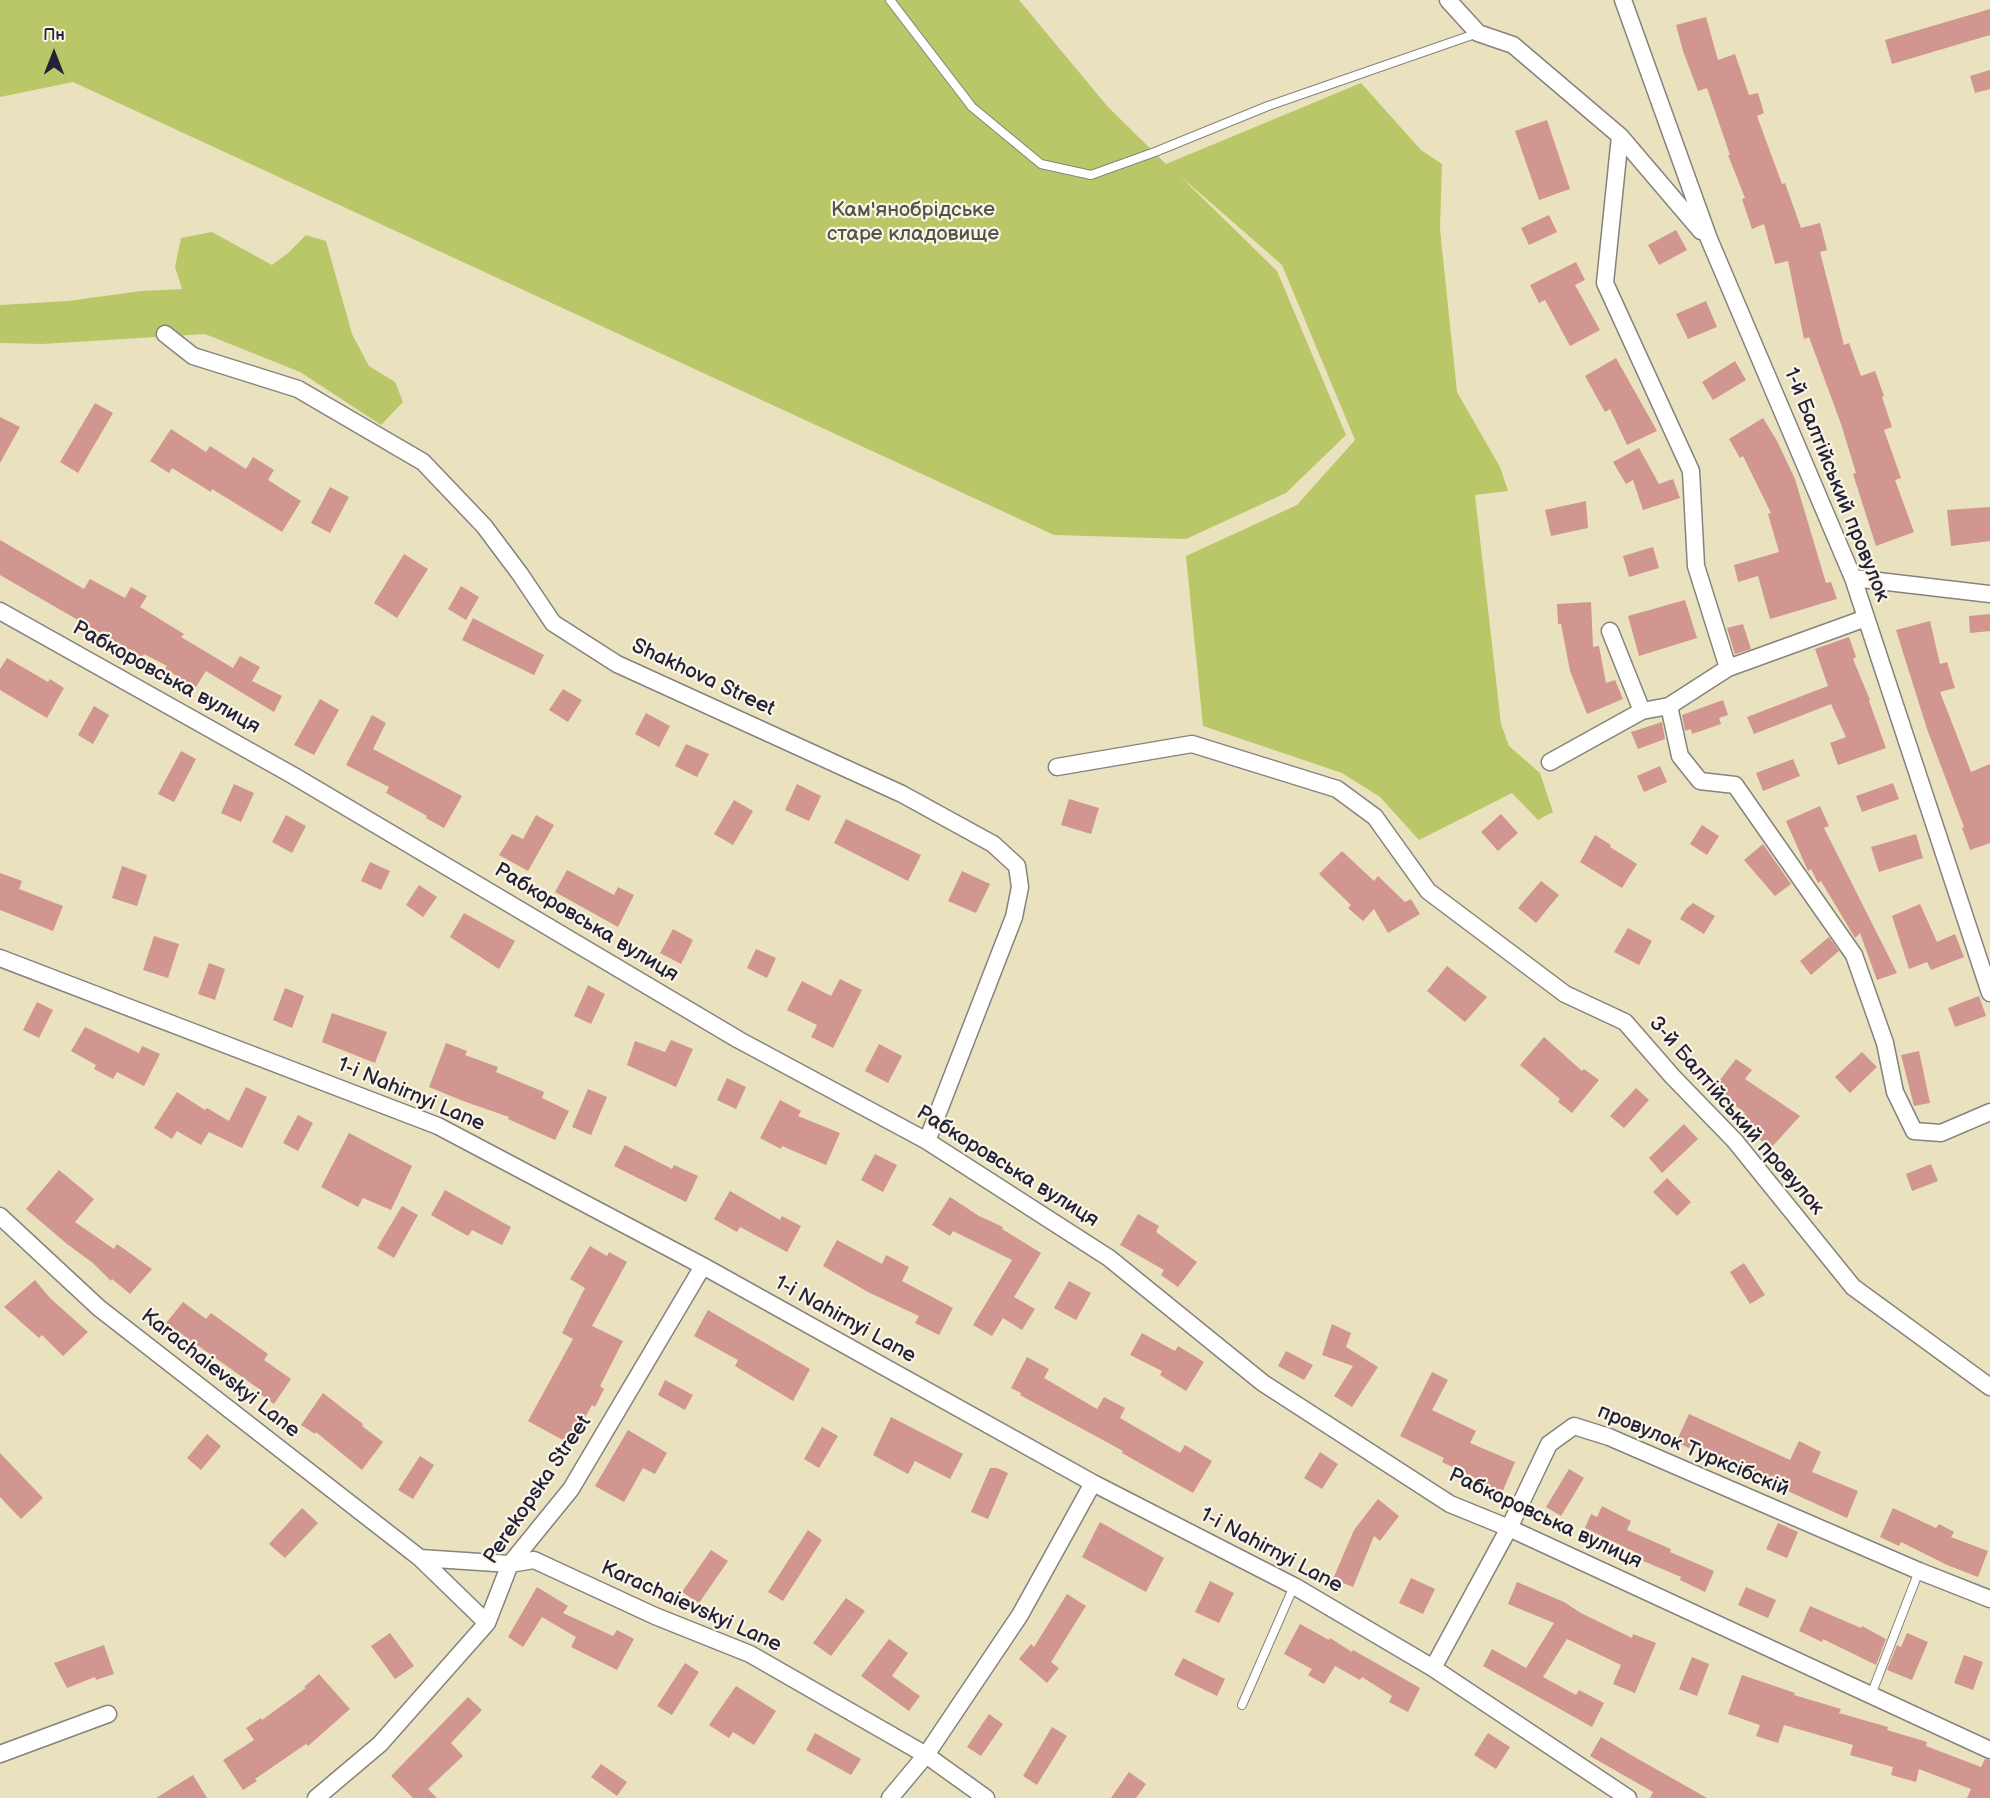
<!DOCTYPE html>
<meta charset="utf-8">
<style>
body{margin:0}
#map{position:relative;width:1990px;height:1798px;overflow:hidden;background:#eae2bf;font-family:"Balsamiq Sans",sans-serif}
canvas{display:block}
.north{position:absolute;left:24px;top:24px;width:60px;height:60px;-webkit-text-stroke:4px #fcf5e5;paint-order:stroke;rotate:0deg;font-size:16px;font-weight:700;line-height:24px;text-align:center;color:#22223b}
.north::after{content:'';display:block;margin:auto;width:21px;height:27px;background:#22223b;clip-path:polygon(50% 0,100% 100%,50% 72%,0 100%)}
</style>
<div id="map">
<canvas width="1990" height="1798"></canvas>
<div class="north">Пн</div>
</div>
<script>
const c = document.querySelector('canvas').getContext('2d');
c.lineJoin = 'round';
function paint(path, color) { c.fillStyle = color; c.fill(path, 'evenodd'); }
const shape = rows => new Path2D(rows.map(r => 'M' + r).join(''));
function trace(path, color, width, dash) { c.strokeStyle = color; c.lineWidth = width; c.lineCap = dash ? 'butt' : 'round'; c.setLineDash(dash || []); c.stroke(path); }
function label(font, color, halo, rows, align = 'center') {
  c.font = font + ' "Balsamiq Sans",sans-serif'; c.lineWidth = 4.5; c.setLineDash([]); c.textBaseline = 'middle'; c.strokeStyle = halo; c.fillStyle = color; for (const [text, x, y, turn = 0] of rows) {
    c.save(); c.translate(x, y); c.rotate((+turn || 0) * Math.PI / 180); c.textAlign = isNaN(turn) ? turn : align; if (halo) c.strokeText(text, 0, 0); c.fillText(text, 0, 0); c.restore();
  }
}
paint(shape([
 [0,0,1019,0,1108,107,1166,164,1361,83,1421,150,1442,164,1440,229,1457,392,1500,467,1508,491,1475,495,1501,724,1509,746,1540,773,1553,812,1538,820,1512,793,1419,840,1380,797,1342,773,1203,726,1186,556,1297,505,1355,440,1282,265,1179,175,1277,271,1346,435,1286,493,1186,539,1054,535,73,82,0,97],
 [212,232,272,265,288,253,306,235,326,241,352,334,369,366,395,382,403,402,381,425,300,372,205,334,42,344,0,343,0,305,68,301,141,291,182,289,175,267,181,238]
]), '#bac769');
paint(shape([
 [1990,9,1990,35,1892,64,1885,40],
 [1706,17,1718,60,1735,54,1749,95,1758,93,1764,113,1757,116,1782,184,1785,183,1801,228,1820,223,1827,250,1820,252,1844,345,1849,343,1861,376,1875,371,1884,396,1882,397,1892,427,1884,430,1901,478,1895,480,1914,532,1876,546,1853,474,1856,473,1841,424,1809,337,1804,339,1788,261,1775,264,1764,224,1752,229,1742,199,1745,198,1728,155,1730,155,1707,88,1698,91,1683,51,1676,25],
 [1990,70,1990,89,1975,93,1970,76],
 [1547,120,1570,189,1539,200,1515,131],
 [1549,215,1557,232,1529,245,1521,228],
 [1676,230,1687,250,1659,265,1648,245],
 [1576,262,1585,280,1575,285,1600,330,1570,346,1545,300,1539,303,1530,285],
 [1706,301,1717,327,1688,339,1676,314],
 [1616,358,1657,431,1627,445,1610,409,1605,412,1585,376],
 [1735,361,1746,380,1713,400,1702,382],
 [95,403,113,413,78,473,60,462],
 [0,417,20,427,0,463],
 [1763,418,1777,441,1795,479,1826,583,1831,582,1837,599,1770,619,1758,576,1738,582,1734,565,1779,552,1768,514,1771,513,1743,456,1740,458,1729,439],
 [171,429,206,452,210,446,246,469,253,457,274,470,268,480,301,501,282,532,212,489,211,492,172,468,169,473,150,461],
 [1639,448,1659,484,1673,479,1680,498,1643,510,1633,480,1626,484,1613,462],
 [330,487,349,497,330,533,311,523],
 [1586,501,1588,528,1551,536,1545,510],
 [1990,507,1990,541,1951,546,1947,510],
 [0,540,84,589,90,579,125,598,131,587,147,596,140,607,184,634,181,637,233,668,240,656,260,667,252,681,282,696,274,712,206,671,196,687,165,669,167,666,144,654,142,657,0,575],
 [1653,547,1659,568,1629,577,1623,556],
 [404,554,428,569,397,618,374,603],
 [461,586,479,597,466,620,448,609],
 [1685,600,1697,638,1639,656,1628,616],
 [1591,602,1593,647,1599,646,1606,683,1615,680,1623,699,1587,714,1570,671,1561,624,1558,624,1557,604],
 [1990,614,1990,631,1970,633,1969,616],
 [473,618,544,655,534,675,462,640],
 [1930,621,1940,664,1947,662,1955,688,1940,692,1971,772,1990,764,1990,843,1970,850,1962,828,1964,827,1927,729,1896,630],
 [1743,624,1751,649,1735,654,1727,628],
 [1849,637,1856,657,1853,659,1870,700,1869,701,1886,748,1838,765,1830,743,1846,737,1831,704,1754,734,1747,717,1828,686,1815,649],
 [7,658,48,682,50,679,64,688,47,718,0,690,0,669],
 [563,689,582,700,568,722,549,710],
 [320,699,339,710,314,755,294,745],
 [1723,700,1728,715,1719,718,1721,724,1692,734,1691,729,1685,731,1682,715],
 [94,706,109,715,93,744,78,735],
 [646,713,670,726,659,747,635,734],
 [372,715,386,723,373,749,462,796,444,828,426,818,427,816,386,793,389,787,346,765],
 [1662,722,1665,739,1638,749,1631,732],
 [686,744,709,754,697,777,675,766],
 [181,751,196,759,174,802,158,794],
 [1793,759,1800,776,1763,791,1756,773],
 [1660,766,1667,782,1644,792,1637,776],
 [1893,783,1899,799,1862,812,1856,796],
 [234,784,254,793,241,822,221,813],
 [797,784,821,796,809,821,785,810],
 [1069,799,1099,808,1091,834,1061,825],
 [734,800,753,811,733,845,714,834],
 [1820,806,1829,826,1824,828,1897,973,1877,980,1860,933,1855,938,1821,881,1818,883,1811,869,1808,871,1786,821],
 [1501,814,1518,833,1498,851,1481,832],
 [286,815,306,826,292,853,272,842],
 [536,815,554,825,528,871,499,855,512,834,523,839],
 [846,819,921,855,908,881,834,843],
 [1702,825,1719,836,1707,855,1690,844],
 [1916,834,1923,858,1879,872,1871,847],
 [1595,835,1611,845,1610,847,1637,864,1622,888,1580,862],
 [1763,844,1791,884,1775,896,1744,860],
 [1342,851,1374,881,1378,876,1405,902,1411,899,1420,914,1388,933,1374,909,1363,921,1348,908,1351,905,1319,874],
 [370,862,390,871,381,890,361,881],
 [122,866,147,875,137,906,112,898],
 [567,870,614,895,618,887,634,895,618,927,555,892],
 [962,871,990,884,976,913,948,901],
 [0,873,22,881,19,889,63,906,53,931,0,910],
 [1541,881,1559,895,1536,923,1518,908],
 [419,885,437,897,423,917,406,905],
 [1693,903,1715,916,1704,934,1680,919,1686,909],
 [1920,904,1937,942,1955,934,1964,957,1931,970,1927,962,1909,969,1892,916],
 [464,913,515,941,499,969,450,937],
 [1628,928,1652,941,1639,965,1614,952],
 [673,929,693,940,681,964,660,953],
 [154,936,179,944,168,978,143,970],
 [1829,937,1839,951,1811,975,1800,961],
 [756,949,776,958,767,978,747,968],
 [209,963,225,969,215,1000,198,994],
 [1447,966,1487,997,1465,1022,1427,991],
 [840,979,862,990,833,1048,811,1037,817,1025,787,1010,802,981,831,996],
 [588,985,605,994,591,1024,574,1016],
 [285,988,304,996,292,1028,273,1020],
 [1979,996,1986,1016,1955,1027,1948,1008],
 [37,1002,53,1010,39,1038,23,1030],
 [332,1013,387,1032,375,1063,322,1042],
 [85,1027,139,1053,142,1046,160,1054,144,1086,117,1072,113,1079,94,1069,96,1065,71,1051],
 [1544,1037,1582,1071,1584,1069,1599,1080,1572,1113,1558,1102,1560,1099,1520,1065],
 [671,1040,693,1049,676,1087,627,1065,635,1041,665,1052],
 [446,1043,467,1051,465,1055,498,1067,496,1072,544,1092,542,1098,569,1111,555,1140,508,1119,509,1117,463,1101,429,1087],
 [879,1044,902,1056,888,1083,865,1071],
 [1919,1051,1930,1103,1914,1106,1901,1055],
 [1862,1052,1877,1067,1850,1093,1835,1077],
 [1736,1059,1752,1070,1745,1079,1800,1116,1770,1149,1740,1120,1745,1113,1713,1089],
 [727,1078,746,1087,736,1109,717,1100],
 [246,1087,267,1097,242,1148,209,1132,201,1145,177,1131,172,1139,154,1128,177,1092,205,1110,207,1108,229,1121],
 [1636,1088,1649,1100,1624,1128,1610,1116],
 [588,1089,607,1097,591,1135,572,1127],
 [780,1100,801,1111,798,1116,840,1133,826,1165,782,1146,781,1149,760,1138],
 [298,1115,313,1123,298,1151,283,1143],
 [1684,1124,1698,1139,1662,1173,1649,1158],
 [349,1133,412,1166,391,1210,363,1198,358,1207,321,1187],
 [625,1145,672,1169,674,1165,698,1176,686,1202,614,1166],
 [875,1154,897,1165,883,1192,861,1180],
 [1931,1164,1938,1181,1912,1191,1906,1174],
 [59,1170,94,1199,75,1222,114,1249,117,1244,152,1269,130,1294,112,1279,111,1281,93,1263,67,1244,26,1209],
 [1667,1178,1691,1202,1677,1216,1653,1192],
 [445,1190,511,1227,502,1245,472,1230,468,1236,431,1215],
 [730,1191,780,1220,782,1216,801,1226,787,1252,740,1227,737,1232,714,1219],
 [950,1197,979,1216,1003,1227,1002,1229,1041,1253,1014,1297,1035,1309,1022,1330,1003,1318,992,1336,973,1325,1012,1260,953,1231,950,1236,932,1225],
 [402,1206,418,1215,394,1258,377,1248],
 [1138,1214,1159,1226,1156,1232,1197,1262,1178,1287,1161,1275,1164,1270,1120,1245],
 [837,1240,882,1264,886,1255,909,1267,902,1281,953,1308,939,1335,915,1323,919,1316,868,1292,823,1266],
 [590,1246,607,1256,609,1252,627,1262,592,1326,623,1341,600,1386,604,1389,595,1407,592,1405,570,1444,528,1421,573,1339,562,1333,585,1288,570,1279],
 [1744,1263,1765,1295,1750,1304,1730,1272],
 [35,1280,50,1298,88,1332,63,1356,42,1335,39,1338,4,1307],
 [1069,1281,1091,1293,1076,1320,1054,1308],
 [183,1302,206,1319,211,1313,268,1354,264,1360,291,1379,274,1404,260,1394,262,1391,166,1323],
 [708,1310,810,1369,793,1401,735,1366,738,1360,694,1336],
 [1332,1324,1351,1333,1346,1347,1378,1367,1352,1407,1334,1396,1353,1366,1322,1355],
 [1142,1333,1175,1351,1178,1346,1204,1362,1186,1391,1160,1375,1162,1371,1130,1355],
 [1286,1351,1313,1365,1304,1380,1278,1366],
 [1027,1357,1049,1369,1044,1378,1097,1409,1104,1397,1125,1408,1120,1418,1180,1453,1185,1445,1212,1461,1193,1493,1122,1453,1123,1451,1020,1395,1021,1393,1011,1388],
 [1432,1372,1448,1380,1432,1410,1476,1431,1470,1443,1515,1462,1502,1493,1476,1482,1477,1479,1442,1462,1444,1458,1400,1436],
 [665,1380,693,1395,685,1410,658,1395],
 [323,1393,363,1424,362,1426,383,1442,362,1470,316,1432,315,1434,301,1425],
 [1689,1414,1790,1460,1799,1441,1821,1452,1812,1472,1858,1491,1847,1518,1737,1468,1739,1464,1693,1444,1691,1449,1676,1442],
 [891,1417,963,1454,950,1479,915,1461,908,1474,873,1455],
 [822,1427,838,1436,819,1468,804,1459],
 [628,1430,667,1453,655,1474,643,1468,624,1502,595,1486],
 [207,1434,221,1446,201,1470,187,1458],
 [1320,1452,1338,1464,1322,1489,1304,1478],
 [0,1453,43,1498,21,1519,0,1497],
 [420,1456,434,1465,413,1499,398,1490],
 [990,1468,997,1468,1008,1473,988,1519,971,1512],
 [1569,1469,1584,1478,1561,1516,1546,1507],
 [1378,1499,1399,1516,1380,1541,1374,1536,1353,1587,1333,1579,1354,1530],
 [1602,1506,1631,1521,1627,1530,1671,1549,1670,1552,1714,1571,1705,1592,1680,1580,1681,1577,1641,1560,1643,1556,1585,1528,1591,1514,1597,1517],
 [302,1508,318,1523,285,1558,269,1544],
 [1893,1508,1936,1528,1939,1524,1954,1532,1951,1537,1988,1551,1978,1577,1947,1565,1901,1542,1899,1546,1880,1537],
 [1100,1522,1164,1558,1146,1592,1082,1557],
 [1778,1523,1798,1532,1787,1558,1766,1549],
 [808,1530,822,1540,783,1601,768,1592],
 [711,1550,728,1561,699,1603,682,1592],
 [1411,1578,1435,1589,1423,1614,1399,1603],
 [1210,1581,1234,1593,1219,1623,1195,1612],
 [1517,1582,1564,1602,1581,1613,1632,1638,1633,1634,1656,1643,1635,1693,1613,1684,1621,1665,1567,1639,1543,1677,1576,1695,1579,1690,1604,1703,1592,1727,1483,1666,1492,1649,1526,1668,1554,1623,1508,1604],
 [537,1587,568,1606,563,1613,613,1636,617,1630,634,1639,617,1670,571,1647,576,1637,542,1617,523,1647,508,1637],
 [1746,1587,1776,1600,1768,1618,1738,1605],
 [1067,1594,1086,1606,1051,1662,1059,1668,1047,1683,1019,1659,1031,1644,1034,1647],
 [846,1598,865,1611,831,1656,813,1643],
 [1810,1606,1861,1628,1862,1626,1886,1639,1876,1665,1823,1639,1822,1642,1799,1631],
 [1300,1624,1329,1640,1330,1638,1352,1652,1353,1650,1420,1688,1408,1712,1389,1702,1392,1696,1362,1677,1360,1680,1335,1666,1324,1684,1308,1675,1312,1669,1284,1654],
 [390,1633,414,1666,395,1679,371,1646],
 [1907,1633,1928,1642,1912,1680,1887,1670,1897,1645,1901,1647],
 [889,1639,908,1653,892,1676,920,1696,909,1711,861,1676],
 [104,1645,114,1674,96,1680,95,1677,67,1688,54,1663],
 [1964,1655,1983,1662,1973,1690,1954,1683],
 [1692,1657,1709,1664,1697,1696,1679,1689],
 [1183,1658,1225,1679,1217,1696,1174,1675],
 [685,1663,699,1672,672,1715,657,1706],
 [319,1674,350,1709,308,1746,306,1744,255,1779,257,1781,243,1790,223,1760,254,1740,246,1728,261,1718,262,1720,306,1688,304,1687],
 [1742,1675,1795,1693,1794,1695,1841,1709,1839,1713,1888,1727,1887,1730,1927,1742,1926,1746,1981,1767,1985,1759,1990,1760,1990,1798,1967,1798,1971,1789,1919,1769,1916,1782,1891,1775,1893,1767,1850,1755,1853,1745,1784,1725,1778,1743,1756,1736,1760,1725,1728,1714],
 [736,1686,776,1711,754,1745,733,1732,729,1738,709,1725],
 [468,1697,482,1710,451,1743,463,1756,428,1789,437,1798,413,1798,391,1776],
 [989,1714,1003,1724,981,1756,967,1747],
 [1052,1727,1067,1736,1037,1785,1023,1776],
 [815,1733,861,1759,851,1775,806,1750],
 [1488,1733,1510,1747,1496,1769,1474,1755],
 [1601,1737,1638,1759,1707,1798,1650,1798,1653,1792,1590,1756],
 [601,1764,627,1782,617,1796,591,1777],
 [1129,1772,1146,1784,1136,1798,1111,1798],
 [193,1775,207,1798,156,1798]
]), '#d0968f');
const service = shape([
 [890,0,972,107,1041,164,1091,175,1155,152,1268,106,1478,33],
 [1871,1695,1919,1571],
 [1242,1705,1294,1586]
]);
const minor = shape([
 [1448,0,1478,33,1513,45,1620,136,1701,231],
 [1623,0,1709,239,1853,578,1990,993],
 [1620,136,1605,283,1691,471,1696,566,1728,668],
 [165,334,193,356,298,389,423,462,484,526,520,574,553,623,617,664,902,794,993,844,1017,866,1020,887,1014,917,927,1141],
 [1853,578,1990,594],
 [0,611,294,776,739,1040,927,1141,1109,1258,1263,1383,1450,1504,1509,1528,1990,1750],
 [1610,631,1642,711],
 [1669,706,1680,756,1700,781,1735,785,1854,955,1885,1043,1895,1092,1914,1131,1941,1133,1990,1112],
 [1550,762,1642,711,1669,706,1728,668,1866,618],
 [1057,767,1192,744,1337,789,1375,817,1428,891,1565,994,1625,1022,1672,1076,1735,1141,1853,1287,1990,1387],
 [0,958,438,1126,703,1266,1093,1483,1294,1586,1433,1668,1628,1798],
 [0,1216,99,1308,420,1558,510,1564,534,1560,655,1616,750,1654,926,1755,986,1798],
 [420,1558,487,1623],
 [1433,1668,1509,1528,1549,1444,1574,1426,1609,1437,1919,1571,1990,1599],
 [0,1754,108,1714],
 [316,1798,380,1744,487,1623,510,1564,571,1489,703,1266],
 [890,1798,926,1755,1020,1615,1093,1483]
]);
trace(service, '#86827d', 10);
trace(minor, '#86827d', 19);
trace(service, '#fff', 8);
trace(minor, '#fff', 16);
label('21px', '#505449', '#fcf5e5', [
 ["Кам'янобрідське",913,211],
 ["старе кладовище",913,235]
]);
label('21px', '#22223b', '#fcf5e5', [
 ["1-й Балтійський провулок",1836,485,68],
 ["Рабкоровська вулиця",166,678,29],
 ["Shakhova Street",703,678,25],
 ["Рабкоровська вулиця",586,923,31],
 ["1-i Nahirnyi Lane",411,1095,23],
 ["3-й Балтійський провулок",1736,1116,49],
 ["Рабкоровська вулиця",1007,1167,32],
 ["1-i Nahirnyi Lane",845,1320,29],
 ["Karachaievskyi Lane",220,1374,38],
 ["провулок Турксібскій",1693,1451,23],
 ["Perekopska Street",538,1490,-56],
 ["Рабкоровська вулиця",1545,1519,25],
 ["1-i Nahirnyi Lane",1271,1551,28],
 ["Karachaievskyi Lane",691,1607,24]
]);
</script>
